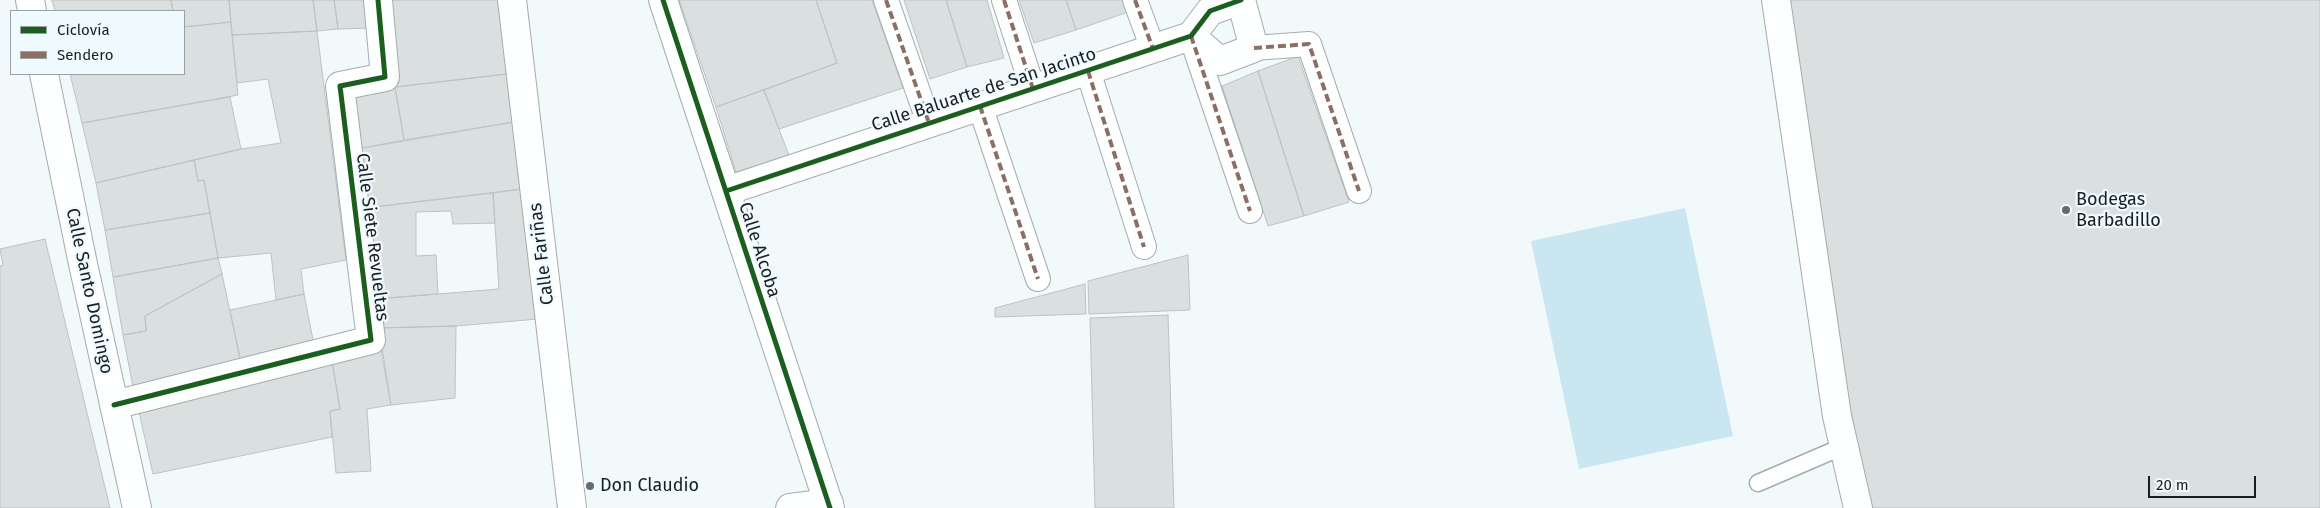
<!DOCTYPE html>
<meta charset="utf-8">
<style>
body{margin:0}
#map{position:relative;width:2320px;height:508px;overflow:hidden;background:#f2f9fa;font-family:"Fira Sans",sans-serif}
canvas{display:block}
.legend{position:absolute;left:10px;top:10px;width:175px;height:65px;box-sizing:border-box;background:#effafe;border:1px solid #9aa2a5;margin:0;padding:6px 9px;list-style:none;font-size:15px;color:#1a1e20}
.legend li{display:flex;align-items:center;gap:10px;height:25px}
.legend b{width:25px;border:1px solid #9aa2a5}
.scale{position:absolute;left:2148px;top:476px;width:108px;height:22px;box-sizing:border-box;border:2px solid #1a1e20;border-top:0;padding-left:6px;font-size:15px;line-height:18px;white-space:nowrap;color:#1a1e20;-webkit-text-stroke:4px #effafe;paint-order:stroke}
</style>
<div id="map">
<canvas width="2320" height="508"></canvas>
<ul class="legend">
<li><b style="height:6px;background:#1b5e20"></b>Ciclovía</li>
<li><b style="height:6px;background:#8d6e63"></b>Sendero</li>
</ul>
<div class="scale">20 m</div>
</div>
<script>
const c = document.querySelector('canvas').getContext('2d');
c.lineJoin = 'round';
function paint(path, color) { c.fillStyle = color; c.fill(path, 'evenodd'); }
const shape = rows => new Path2D(rows.map(r => 'M' + r).join(''));
function trace(path, color, width, dash) { c.strokeStyle = color; c.lineWidth = width; c.lineCap = dash ? 'butt' : 'round'; c.setLineDash(dash || []); c.stroke(path); }
function label(font, color, halo, rows, align = 'center') {
  c.font = font + ' "Fira Sans",sans-serif'; c.lineWidth = 4.5; c.setLineDash([]); c.textBaseline = 'middle'; c.strokeStyle = halo; c.fillStyle = color; for (const [text, x, y, turn = 0] of rows) {
    c.save(); c.translate(x, y); c.rotate((+turn || 0) * Math.PI / 180); c.textAlign = isNaN(turn) ? turn : align; if (halo) c.strokeText(text, 0, 0); c.fillText(text, 0, 0); c.restore();
  }
}
paint(shape([
 [1685,208,1733,436,1579,469,1531,241]
]), '#cae7f1');
const building = shape([
 [52,0,171,0,173,11,55,11,52,0],
 [171,0,229,0,231,22,184,27,184,11,173,11,171,0],
 [229,0,313,0,317,31,232,35,229,0],
 [313,0,334,0,338,29,317,31,313,0],
 [334,0,368,0,371,28,338,29,334,0],
 [396,0,498,0,507,74,395,87,388,1,396,0],
 [679,0,816,0,837,63,716,107,679,0],
 [816,0,872,0,903,88,779,129,764,90,837,63,816,0],
 [904,0,946,0,967,67,930,79,904,0],
 [946,0,987,0,1004,58,967,67,946,0],
 [1019,0,1066,0,1076,30,1034,43,1019,0],
 [1066,0,1123,0,1128,12,1076,30,1066,0],
 [1782,0,2320,0,2320,508,1866,508,1782,0],
 [231,22,238,95,82,123,70,74,184,74,184,27,231,22],
 [317,31,346,260,301,269,304,294,276,300,271,253,218,258,204,180,198,181,194,160,241,149,281,143,268,79,237,83,232,35,317,31],
 [1298,56,1349,202,1304,216,1258,71,1298,56],
 [1258,71,1304,216,1268,226,1222,86,1258,71],
 [507,74,514,122,404,140,395,87,507,74],
 [395,87,404,140,357,149,349,96,395,87],
 [764,90,790,158,736,172,716,107,764,90],
 [230,97,241,149,96,183,82,123,230,97],
 [514,122,522,189,365,208,357,149,514,122],
 [194,160,198,181,204,180,210,213,105,230,96,183,194,160],
 [522,189,538,319,456,326,379,328,376,299,499,289,493,193,522,189],
 [493,193,495,223,453,224,451,211,416,212,416,256,436,255,438,294,376,299,365,208,493,193],
 [210,213,218,258,113,277,105,230,210,213],
 [45,239,110,508,0,508,0,266,3,265,0,249,45,239],
 [1188,255,1190,310,1089,314,1088,281,1188,255],
 [218,258,222,274,145,316,146,331,123,335,113,277,218,258],
 [222,274,241,363,133,387,123,335,146,331,145,316,222,274],
 [1085,284,1086,314,995,317,995,308,1085,284],
 [304,294,314,345,241,363,230,310,304,294],
 [1168,315,1174,508,1095,508,1090,318,1168,315],
 [456,326,455,398,391,405,379,328,456,326],
 [381,350,391,405,367,409,371,471,336,473,330,411,340,409,332,361,381,350],
 [332,361,340,409,330,411,332,437,153,474,139,412,332,361]
]);
paint(building, '#dadfe0');
trace(building, '#bdc2c3', 1);
const service = shape([
 [1758,483,1844,446]
]);
const pedestrian = shape([
 [886,0,929,123],
 [1004,0,1033,89],
 [1135,0,1153,49],
 [1191,36,1250,211],
 [1254,48,1309,44,1359,191],
 [1088,71,1144,247],
 [980,106,1038,279]
]);
const minor = shape([
 [30,0,32,11],
 [663,0,830,508],
 [1776,0,1837,416,1858,508],
 [1191,36,1220,61,1254,48,1241,0],
 [44,74,83,264,137,508],
 [726,191,1191,36,1210,11,1241,0],
 [114,405,371,340,340,86,385,77,378,0],
 [790,508,829,503]
]);
const tertiary = shape([
 [512,0,572,508]
]);
trace(service, '#a6abac', 19);
trace(pedestrian, '#a6abac', 26);
trace(minor, '#a6abac', 30);
trace(tertiary, '#a6abac', 30);
trace(service, '#fdfefe', 16);
trace(pedestrian, '#fdfefe', 24);
trace(minor, '#fdfefe', 28);
trace(tertiary, '#fdfefe', 28);
trace(shape([
 [886,0,929,123],
 [1004,0,1033,89],
 [1135,0,1153,49],
 [1191,36,1250,211],
 [1254,48,1309,44,1359,191],
 [1088,71,1144,247],
 [980,106,1038,279]
]), '#8d6e63', 4, [8, 4]);
trace(shape([
 [663,0,830,508],
 [726,191,1191,36,1210,11,1241,0],
 [114,405,371,340,340,86,385,77,378,0]
]), '#1b5e20', 5);
for (const [x, y, r, color] of [
 [2066,210,5,"#666b6c"],
 [590,486,5,"#666b6c"]
]) { const dot = new Path2D(); dot.arc(x, y, r, 0, 2 * Math.PI); c.fillStyle = color; c.fill(dot); trace(dot, '#effafe', 2); }
label('18px', '#1a1e20', '#effafe', [
 ["Calle Baluarte de San Jacinto",984,90,-18],
 ["Calle Siete Revueltas",372,237,83],
 ["Calle Alcoba",759,250,72],
 ["Calle Fariñas",542,254,-97],
 ["Calle Santo Domingo",89,291,78]
]);
label('18px', '#1a1e20', '#effafe', [
 ["Bodegas",2076,200],
 ["Barbadillo",2076,221],
 ["Don Claudio",600,486]
], 'left');
</script>
